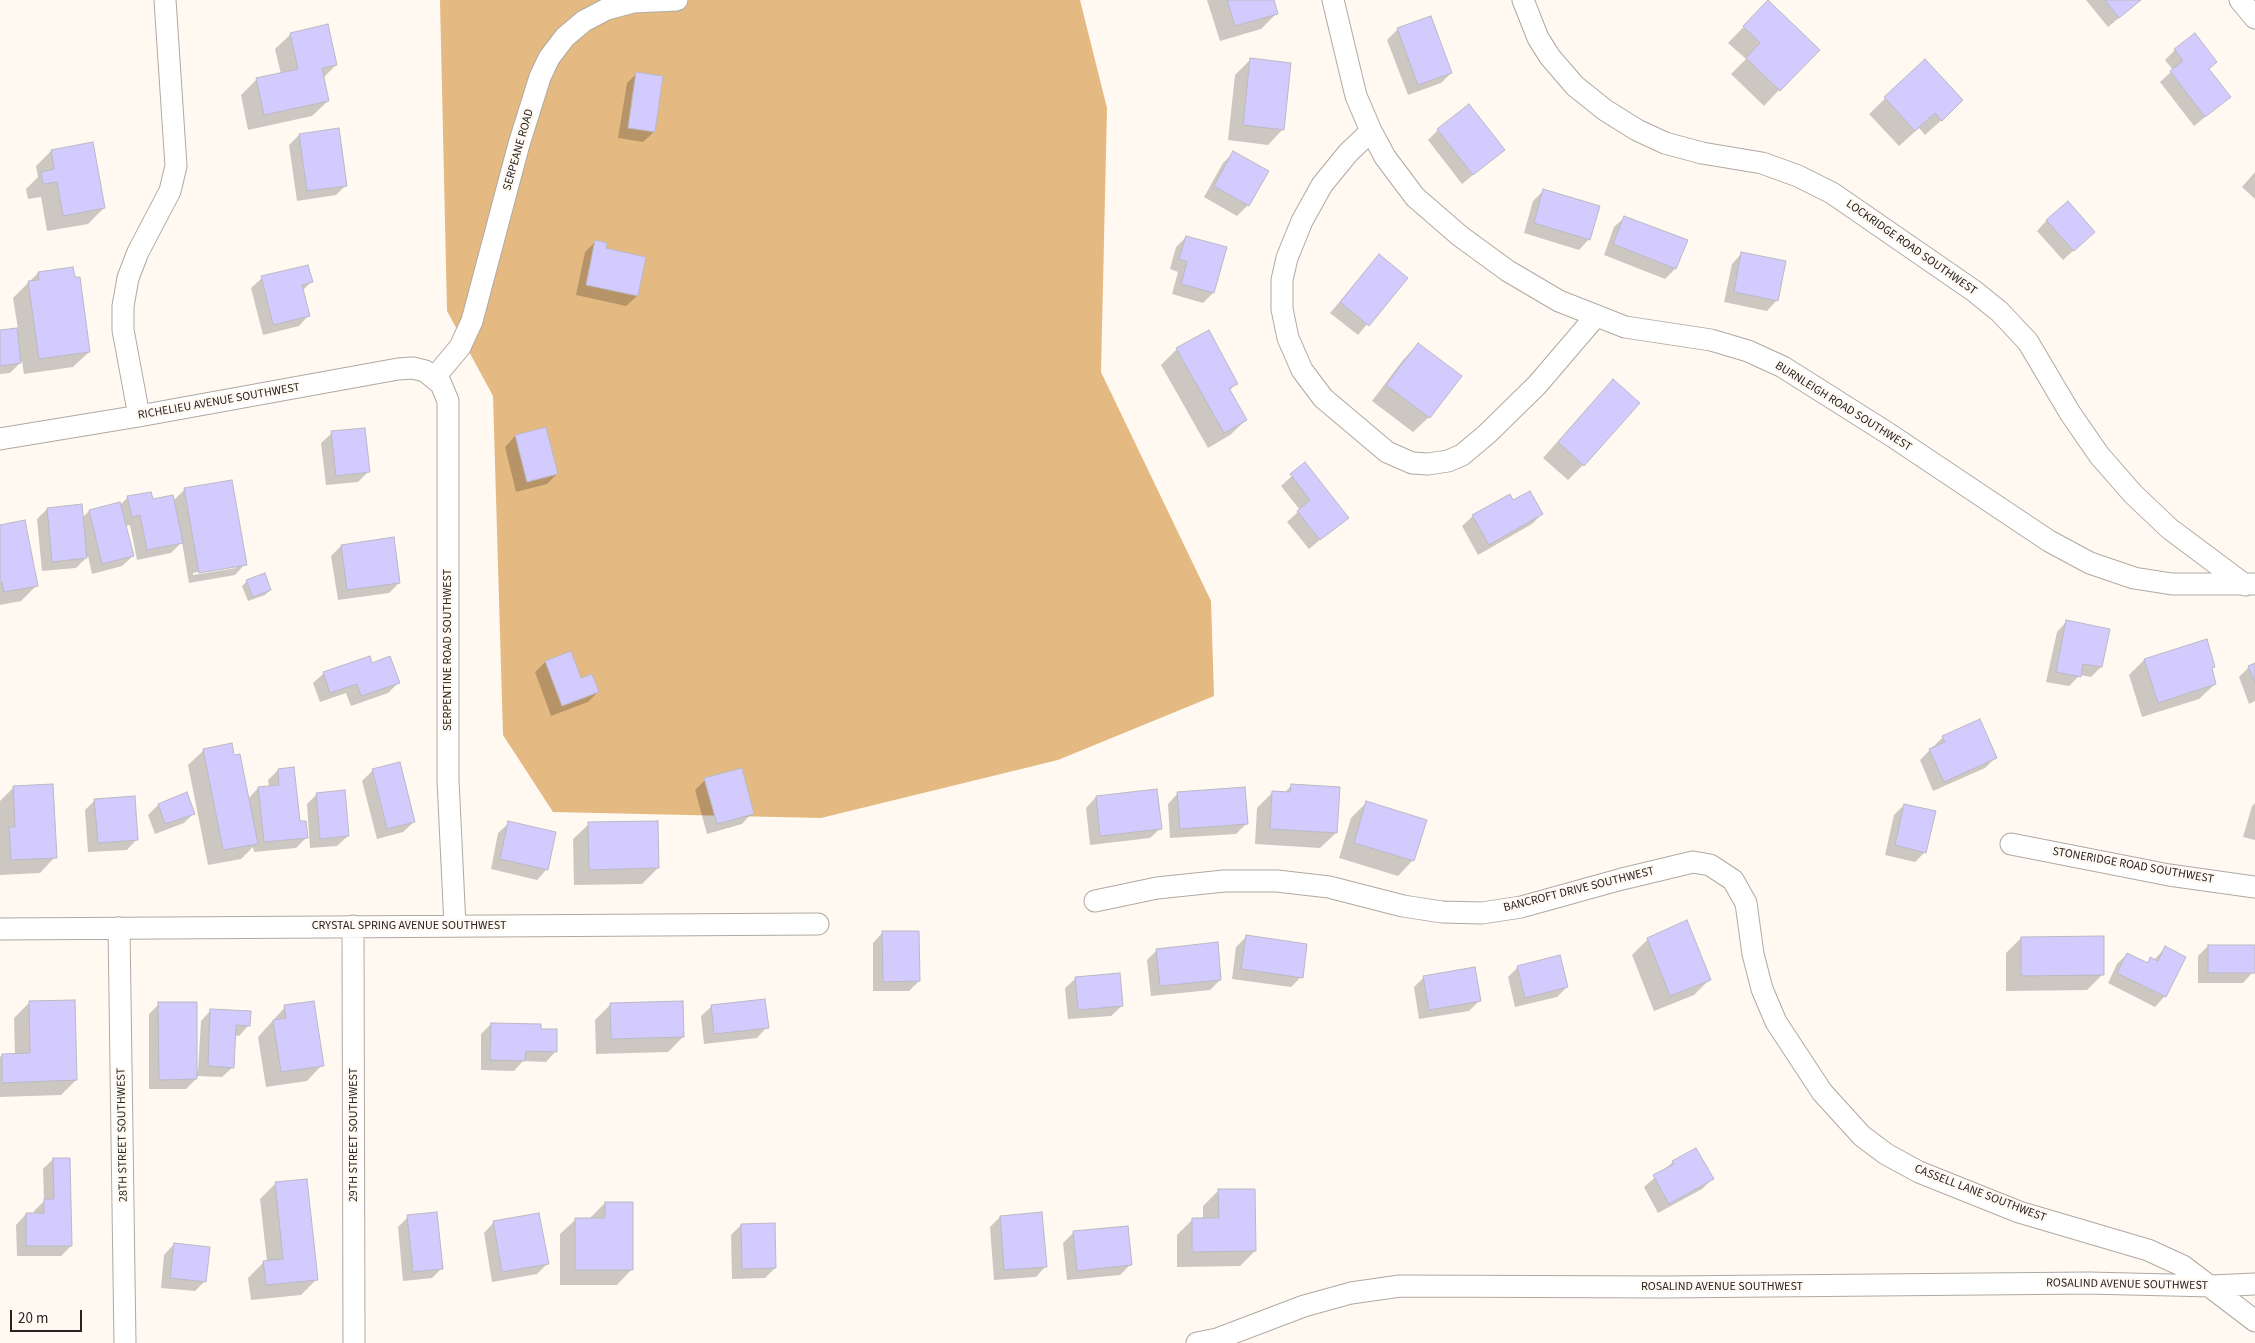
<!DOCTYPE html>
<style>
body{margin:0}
#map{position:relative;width:2255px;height:1343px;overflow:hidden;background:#fff9f2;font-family:"Source Sans 3",sans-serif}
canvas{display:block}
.scale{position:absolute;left:10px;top:1310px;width:72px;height:22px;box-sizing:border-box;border:2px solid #272421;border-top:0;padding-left:6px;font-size:15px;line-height:18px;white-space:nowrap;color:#272421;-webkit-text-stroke:4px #fff9f2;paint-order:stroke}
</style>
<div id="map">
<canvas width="2255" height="1343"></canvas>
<div class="scale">20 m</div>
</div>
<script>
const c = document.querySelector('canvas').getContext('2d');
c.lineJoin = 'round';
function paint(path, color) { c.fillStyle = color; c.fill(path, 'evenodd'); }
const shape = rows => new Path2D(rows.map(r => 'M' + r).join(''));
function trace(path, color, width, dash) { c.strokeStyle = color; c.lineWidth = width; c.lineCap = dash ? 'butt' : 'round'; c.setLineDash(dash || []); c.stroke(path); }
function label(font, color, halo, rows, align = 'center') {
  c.font = font + ' "Source Sans 3",sans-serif'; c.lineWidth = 4.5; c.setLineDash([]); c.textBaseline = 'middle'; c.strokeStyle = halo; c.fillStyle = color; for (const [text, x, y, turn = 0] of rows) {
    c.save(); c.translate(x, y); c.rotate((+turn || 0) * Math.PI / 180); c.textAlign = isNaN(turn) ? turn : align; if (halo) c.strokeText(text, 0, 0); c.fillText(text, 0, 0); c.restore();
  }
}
paint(shape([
 [440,0,1080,0,1107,108,1101,372,1211,601,1214,696,1058,760,821,818,553,812,503,735,493,396,447,311]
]), '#e4ba82');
paint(shape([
 [1207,0,1273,0,1277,13,1261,29,1220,41],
 [2086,0,2141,0,2108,27],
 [1431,17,1451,73,1441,83,1408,95,1387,40,1397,30],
 [1753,17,1779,90,1764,106,1731,74,1746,59,1728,43],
 [291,34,336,65,323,78,328,101,312,116,248,130,241,95,256,80,281,74,275,49],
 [2175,50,2230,97,2194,126,2160,82,2173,70,2165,60],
 [1250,60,1283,129,1268,145,1228,140,1235,75],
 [1925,60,1946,116,1925,135,1919,128,1899,146,1869,114],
 [637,73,654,132,643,142,618,138,627,83],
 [1438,130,1503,150,1462,184,1428,140],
 [299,135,346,185,336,195,297,201,289,145],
 [51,151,104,208,88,224,47,231,41,197,28,199,26,189,38,177,36,166],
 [1234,152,1267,171,1248,205,1237,216,1204,197,1223,163],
 [2255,172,2255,199,2242,187],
 [1544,190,1589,239,1579,250,1524,233,1533,201],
 [1625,217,1675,269,1665,279,1604,255,1614,227],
 [2047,220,2083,242,2063,260,2037,231],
 [1186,237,1213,293,1203,303,1172,294,1178,272,1170,269,1176,247],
 [596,241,604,249,644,258,637,296,626,306,576,295,585,252],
 [1742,253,1777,300,1767,311,1724,302,1732,264],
 [1379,256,1406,278,1358,335,1330,313],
 [38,273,89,352,73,367,24,374,22,361,10,373,0,374,0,331,18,329,13,298],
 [262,278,311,282,303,290,309,315,299,326,263,335,251,288],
 [1418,344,1429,417,1413,432,1372,401,1403,360],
 [1177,349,1237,383,1229,391,1246,420,1230,435,1208,448,1161,365],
 [1598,396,1583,465,1568,480,1543,458],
 [545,429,557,474,547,484,516,492,505,447,515,436],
 [332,433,368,472,358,482,326,485,321,443],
 [1305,464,1347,517,1309,549,1287,522,1300,510,1281,486],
 [185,489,245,564,235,575,189,583,182,542,171,553,137,560,130,525,125,526,133,556,122,566,92,574,88,556,76,568,42,571,37,519,47,509,82,518,89,511,120,505,128,497,173,501],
 [236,565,236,568,193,575,193,573],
 [1509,496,1513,502,1542,514,1532,524,1478,555,1462,526,1473,516],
 [0,526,36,586,21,601,0,605],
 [341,546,399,583,389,593,338,600,331,556],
 [247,581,270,590,265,595,248,601,242,586],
 [2067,621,2108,630,2101,667,2091,677,2080,675,2069,686,2046,682,2057,632],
 [570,653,580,680,598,692,588,702,551,716,535,672,545,662],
 [2144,660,2214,666,2211,670,2215,684,2199,699,2142,717,2129,675],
 [371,664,398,683,388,693,351,706,346,693,320,702,313,683,324,673],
 [2255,664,2255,701,2249,704,2239,677,2249,667],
 [1943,737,1995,758,1985,768,1933,791,1920,760],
 [204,750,233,757,248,799,258,788,269,787,268,780,278,770,307,837,296,848,254,852,253,847,241,859,208,865,188,765],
 [399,764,414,822,403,832,377,839,362,781,372,771],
 [705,780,752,813,742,824,707,834,695,790],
 [1291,786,1336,833,1320,848,1255,844,1257,808,1273,792,1284,793],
 [14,787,55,857,40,873,0,875,0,801],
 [1156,791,1161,828,1150,838,1090,845,1086,808,1096,797],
 [1178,793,1246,824,1236,834,1170,838,1168,804],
 [317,794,348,836,337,846,310,848,307,804],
 [95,800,137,839,127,850,88,852,85,810],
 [1366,803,1413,860,1398,876,1339,858,1351,818],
 [2255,803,2255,840,2243,837,2252,806],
 [158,805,194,813,184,823,155,834,148,815],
 [1904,805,1925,852,1915,862,1885,855,1894,815],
 [509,823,547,869,537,880,491,869,498,833],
 [589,824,658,868,642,884,574,885,573,839],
 [1687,922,1710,979,1694,995,1654,1011,1632,955,1647,940],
 [883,932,919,981,909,991,873,991,873,943],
 [1246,937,1301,977,1291,987,1232,979,1236,947],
 [2021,938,2103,974,2087,990,2006,991,2006,953],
 [2208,946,2253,972,2243,983,2198,983,2198,956],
 [2165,948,2165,996,2155,1007,2108,983,2117,964,2127,954,2146,963,2151,959,2154,960],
 [1157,950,1220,980,1210,990,1151,996,1147,960],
 [1518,967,1567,987,1557,997,1515,1007,1508,977],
 [1424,977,1479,1001,1469,1011,1419,1019,1414,987],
 [1076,978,1122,1006,1111,1016,1068,1019,1065,988],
 [29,1003,76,1080,61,1095,0,1097,0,1057,2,1055,15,1055,14,1018],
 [159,1004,196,1071,198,1071,201,1021,211,1010,249,1025,239,1036,234,1035,233,1067,222,1077,196,1076,196,1079,186,1089,149,1089,149,1014],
 [611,1004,683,1037,668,1052,596,1054,595,1020],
 [712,1006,767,1027,757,1038,704,1044,701,1016],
 [285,1007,322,1065,307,1081,266,1087,258,1037],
 [491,1024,540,1030,556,1051,546,1062,523,1061,514,1071,481,1070,481,1034],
 [53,1159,71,1246,61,1256,17,1256,16,1225,26,1214,34,1214,34,1211,44,1201,43,1169],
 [1673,1162,1712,1179,1702,1189,1658,1213,1644,1187],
 [275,1184,317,1279,301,1295,251,1300,248,1278,264,1262,267,1262,260,1199],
 [1218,1191,1255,1251,1240,1266,1177,1267,1177,1235,1193,1219,1203,1219,1203,1206],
 [605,1203,632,1269,617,1285,560,1285,560,1234,576,1219,589,1219],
 [408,1217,442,1268,432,1278,403,1281,398,1227],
 [1000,1217,1046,1266,1036,1277,994,1280,990,1227],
 [494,1222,547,1264,537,1274,492,1282,484,1233],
 [741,1225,775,1268,765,1278,732,1279,731,1235],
 [1074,1232,1130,1265,1120,1275,1067,1280,1063,1243],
 [174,1244,205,1281,195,1291,161,1288,164,1255]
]), '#0003');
const building = shape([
 [1227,0,1274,0,1278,14,1235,26,1227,0],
 [1768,0,1820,50,1780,91,1746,58,1760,43,1743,26,1768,0],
 [2105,0,2141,0,2119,18,2105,0],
 [1431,16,1452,73,1418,85,1397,28,1431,16],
 [328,24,337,65,322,68,329,101,264,115,256,78,298,69,290,33,328,24],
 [2195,33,2217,62,2209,69,2231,97,2205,117,2170,71,2183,61,2174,49,2195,33],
 [1250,58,1291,63,1284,130,1243,125,1250,58],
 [1925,59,1963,100,1942,121,1935,113,1915,131,1884,97,1925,59],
 [636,72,663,76,655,132,628,128,636,72],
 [1469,104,1505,150,1473,175,1437,129,1469,104],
 [339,128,347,186,307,191,299,134,339,128],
 [93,142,105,208,63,216,57,182,43,184,41,172,54,169,51,150,93,142],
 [1233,151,1269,171,1249,206,1214,186,1233,151],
 [1543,189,1600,206,1590,240,1534,223,1543,189],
 [2068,201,2095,232,2074,251,2046,220,2068,201],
 [1624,216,1688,240,1676,269,1613,244,1624,216],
 [1186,236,1227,247,1214,293,1181,284,1187,262,1179,259,1186,236],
 [595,240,607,243,606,248,646,257,638,296,586,285,595,240],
 [1741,252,1786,261,1778,301,1734,292,1741,252],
 [1379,254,1408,278,1369,326,1340,302,1379,254],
 [308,265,313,282,302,285,310,316,273,325,261,276,308,265],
 [73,267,75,277,80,277,90,352,39,359,28,281,39,280,38,272,73,267],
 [17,328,21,363,0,366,0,330,17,328],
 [1209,330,1238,384,1229,388,1247,420,1224,433,1176,348,1209,330],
 [1418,343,1462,376,1430,418,1386,385,1418,343],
 [1613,379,1640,403,1584,466,1558,442,1613,379],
 [546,427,558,474,527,482,515,435,546,427],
 [365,428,370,472,336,476,331,431,365,428],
 [1305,462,1349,518,1320,540,1297,511,1310,500,1290,474,1305,462],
 [232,480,247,565,199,573,184,488,232,480],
 [1530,491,1543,514,1489,545,1472,515,1510,494,1513,500,1530,491],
 [151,492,153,499,173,495,183,543,147,550,140,515,132,517,127,496,151,492],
 [120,502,134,556,102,564,89,510,120,502],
 [82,504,87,558,52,562,47,508,82,504],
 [25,520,38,586,4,592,2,582,0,582,0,525,25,520],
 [394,537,400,583,347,590,341,545,394,537],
 [265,573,271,590,253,597,246,580,265,573],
 [2066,620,2110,629,2102,667,2083,664,2081,677,2056,672,2066,620],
 [2207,639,2215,667,2212,668,2216,684,2158,703,2144,659,2207,639],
 [571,651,581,678,592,674,599,692,562,706,545,661,571,651],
 [370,656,372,663,390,656,400,683,361,696,357,684,330,693,323,672,370,656],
 [2255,663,2255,683,2248,666,2255,663],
 [1980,719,1997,758,1944,782,1929,749,1945,742,1942,736,1980,719],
 [232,743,234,755,240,754,258,844,223,850,203,749,232,743],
 [400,762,415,822,387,829,372,769,400,762],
 [294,767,300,821,306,821,308,838,264,842,258,787,279,785,278,769,294,767],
 [742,768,754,814,717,824,704,778,742,768],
 [53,784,57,858,11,860,9,827,15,827,13,786,53,784],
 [1291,784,1340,787,1337,833,1270,829,1272,791,1290,792,1291,784],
 [1245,787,1248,824,1180,829,1177,792,1245,787],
 [1157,789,1162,829,1100,836,1096,796,1157,789],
 [345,790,349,836,320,839,316,793,345,790],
 [187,792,195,814,165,824,158,804,187,792],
 [135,796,138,840,98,843,94,799,135,796],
 [1366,801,1427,820,1414,861,1354,843,1366,801],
 [1904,804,1936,811,1926,853,1895,845,1904,804],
 [508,821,556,832,548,870,500,859,508,821],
 [658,821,659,868,589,870,588,822,658,821],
 [1687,920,1711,980,1670,996,1647,938,1687,920],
 [882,931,919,931,920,981,883,982,882,931],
 [1246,935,1307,944,1303,978,1241,969,1246,935],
 [2104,936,2104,975,2021,976,2021,937,2104,936],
 [1218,942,1221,980,1160,986,1156,949,1218,942],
 [2208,945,2255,945,2255,973,2208,973,2208,945],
 [2165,946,2186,957,2166,997,2117,973,2127,953,2148,963,2150,957,2158,961,2165,946],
 [1560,955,1568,987,1525,998,1517,966,1560,955],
 [1475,967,1481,1001,1429,1010,1423,976,1475,967],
 [1120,973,1123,1006,1078,1010,1075,977,1120,973],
 [765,999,769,1028,714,1034,711,1005,765,999],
 [75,1000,77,1080,2,1083,2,1054,30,1053,29,1001,75,1000],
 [314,1001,324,1066,281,1072,273,1020,286,1018,284,1005,314,1001],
 [683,1001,684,1037,611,1039,610,1003,683,1001],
 [158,1002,197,1002,197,1079,159,1080,158,1002],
 [210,1009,251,1011,250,1026,236,1025,234,1068,208,1066,210,1009],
 [491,1023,541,1024,541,1029,557,1029,557,1052,526,1051,525,1061,490,1060,491,1023],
 [1696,1148,1714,1179,1669,1204,1653,1175,1674,1164,1672,1161,1696,1148],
 [53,1158,70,1158,72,1246,26,1246,26,1213,44,1213,44,1199,54,1199,53,1158],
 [307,1179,318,1280,266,1285,263,1261,283,1259,275,1182,307,1179],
 [1218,1189,1255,1189,1256,1251,1192,1252,1192,1218,1219,1218,1218,1189],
 [605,1202,633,1202,633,1270,575,1270,575,1218,605,1218,605,1202],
 [437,1212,443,1269,413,1272,407,1215,437,1212],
 [1042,1212,1047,1267,1004,1270,1000,1216,1042,1212],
 [539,1213,549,1264,502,1272,493,1221,539,1213],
 [775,1223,776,1268,742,1269,741,1224,775,1223],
 [1128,1226,1132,1265,1077,1271,1073,1231,1128,1226],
 [174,1243,210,1247,206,1282,170,1278,174,1243]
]);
paint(building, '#d3cbfd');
trace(building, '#bab9c3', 1);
const street = shape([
 [1333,0,1356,96,1371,131,1385,157,1415,197,1460,236,1508,271,1559,301,1625,327,1711,340,1748,351,1783,367,1889,434,2049,541,2090,563,2134,578,2172,584,2255,584],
 [1523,0,1538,38,1550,57,1575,86,1605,110,1637,130,1665,143,1702,153,1762,163,1798,176,1832,193,1974,291,2000,312,2028,342,2070,413,2099,455,2133,494,2170,529,2245,585],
 [2240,0,2255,18],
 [1371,131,1348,153,1322,185,1302,221,1287,258,1282,280,1282,309,1288,338,1302,370,1323,398,1387,452,1412,463,1428,464,1448,461,1462,455,1487,434,1537,385,1596,316],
 [435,377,460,347,472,321,519,144,540,77,549,58,565,37,584,21,607,9,633,2,677,0],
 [139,416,123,330,123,306,128,278,138,252,170,191,176,166,165,0],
 [0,439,139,416,398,369,413,368,425,371,441,384,448,401,448,780,455,926],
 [2011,844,2169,875,2255,887],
 [1095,901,1157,888,1224,881,1277,881,1329,887,1403,906,1442,912,1482,913,1521,907,1622,879,1693,862,1710,865,1733,880,1746,903,1753,954,1762,989,1776,1022,1822,1092,1862,1136,1886,1154,1919,1172,2019,1212,2148,1250,2183,1266,2255,1321],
 [353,926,354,1343],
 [119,928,125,1343],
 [0,929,818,924],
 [1197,1343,1217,1339,1304,1306,1351,1293,1400,1286,1665,1287,2089,1283,2211,1286,2255,1284]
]);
trace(street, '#b0a9a1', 23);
trace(street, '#fff', 21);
label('12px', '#272421', '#fff9f2', [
 ["SERPEANE ROAD",519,150,-74],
 ["LOCKRIDGE ROAD SOUTHWEST",1911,248,35],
 ["RICHELIEU AVENUE SOUTHWEST",219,402,-10],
 ["BURNLEIGH ROAD SOUTHWEST",1843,407,32],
 ["SERPENTINE ROAD SOUTHWEST",448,650,-90],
 ["STONERIDGE ROAD SOUTHWEST",2133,866,10],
 ["BANCROFT DRIVE SOUTHWEST",1579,890,-14],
 ["CRYSTAL SPRING AVENUE SOUTHWEST",409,926],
 ["28TH STREET SOUTHWEST",123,1135,-91],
 ["29TH STREET SOUTHWEST",354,1135,-90],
 ["CASSELL LANE SOUTHWEST",1980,1194,21],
 ["ROSALIND AVENUE SOUTHWEST",2127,1285,1],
 ["ROSALIND AVENUE SOUTHWEST",1722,1287]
]);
</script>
